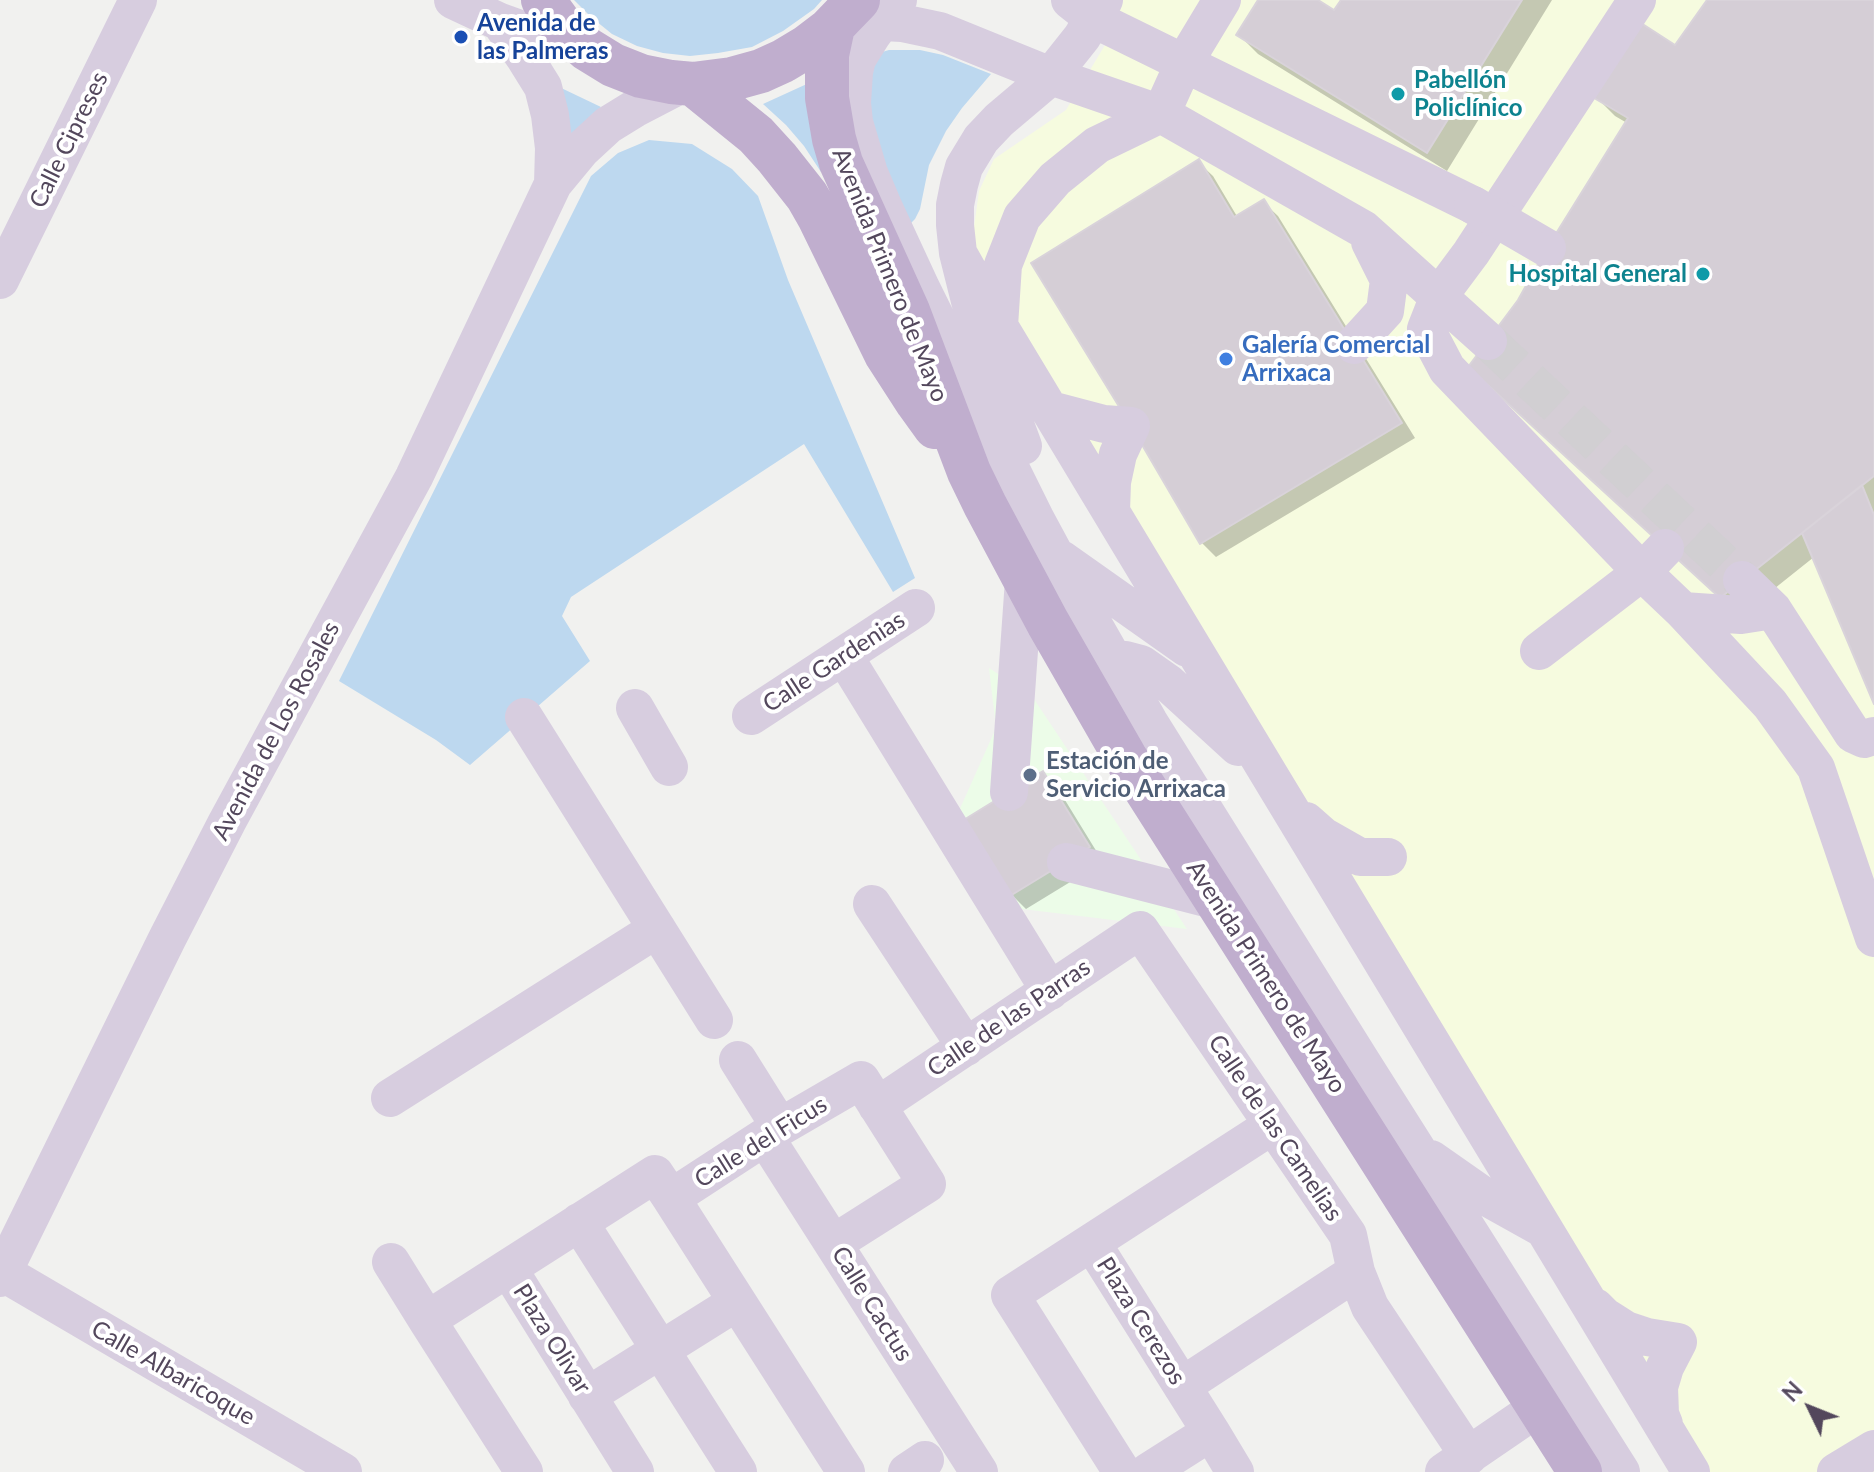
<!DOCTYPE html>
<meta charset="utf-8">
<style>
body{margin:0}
#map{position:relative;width:1874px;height:1472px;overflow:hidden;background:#f1f1ef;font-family:Lato,sans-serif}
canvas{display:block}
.north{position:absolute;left:1770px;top:1368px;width:80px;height:80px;-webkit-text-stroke:6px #fff;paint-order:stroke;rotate:313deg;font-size:22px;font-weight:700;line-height:32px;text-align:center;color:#53475c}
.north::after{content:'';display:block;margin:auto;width:28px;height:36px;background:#53475c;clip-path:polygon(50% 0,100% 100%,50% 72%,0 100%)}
</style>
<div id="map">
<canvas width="1874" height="1472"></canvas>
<div class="north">N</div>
</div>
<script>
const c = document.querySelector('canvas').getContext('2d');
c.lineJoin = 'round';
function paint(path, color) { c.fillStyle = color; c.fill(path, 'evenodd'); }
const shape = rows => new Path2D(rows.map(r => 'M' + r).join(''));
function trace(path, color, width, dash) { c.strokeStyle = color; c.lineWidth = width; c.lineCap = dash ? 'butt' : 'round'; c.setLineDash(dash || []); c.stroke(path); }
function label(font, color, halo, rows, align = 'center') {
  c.font = font + ' Lato,sans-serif'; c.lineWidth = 8; c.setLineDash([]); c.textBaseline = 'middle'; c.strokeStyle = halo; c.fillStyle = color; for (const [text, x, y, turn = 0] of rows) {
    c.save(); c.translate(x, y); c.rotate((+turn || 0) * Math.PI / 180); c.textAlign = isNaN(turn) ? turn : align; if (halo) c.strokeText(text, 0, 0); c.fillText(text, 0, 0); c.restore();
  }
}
paint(shape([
 [989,668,1032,696,1187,929,1014,908,954,822,996,728]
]), '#ecfce8');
paint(shape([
 [1106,0,1874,0,1874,1472,1669,1472,964,299,979,191,994,159,1066,110,1120,20]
]), '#f6fbdf');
paint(shape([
 [574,0,822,0,814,9,783,31,752,47,718,53,690,56,663,53,637,46,612,34,591,17],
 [889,50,920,50,943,55,991,74,962,108,946,131,929,165,920,209,915,219,909,225,875,155,868,78,882,52],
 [809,83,821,172,804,146,786,125,763,104],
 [557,86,601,107,566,139],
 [649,140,692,144,732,169,758,196,788,280,915,578,893,592,804,444,571,597,562,616,590,661,470,765,436,740,339,681,591,176,618,153]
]), '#bdd8ef');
paint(shape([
 [1260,0,1314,0,1335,13,1343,0,1552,0,1447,171,1258,54,1239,35],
 [1709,0,1874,0,1874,699,1814,557,1740,616,1490,386,1520,301,1627,123,1615,116,1596,97,1675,48],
 [1198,162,1213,176,1238,218,1263,202,1278,216,1415,438,1216,557,1202,543,1133,425],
 [1043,773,1057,787,1103,862,1026,909,1012,895]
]), '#0003');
const building = shape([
 [1258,0,1318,0,1334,10,1341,0,1522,0,1427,153,1236,35,1258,0],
 [1707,0,1874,0,1874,476,1720,598,1468,367,1518,300,1547,248,1628,118,1594,98,1641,23,1675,45,1707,0],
 [1199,159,1234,217,1264,199,1402,423,1200,544,1131,426,1031,263,1199,159],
 [1862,485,1874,515,1874,704,1802,533,1862,485],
 [1043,771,1090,847,1010,896,962,821,1043,771]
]);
paint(building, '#d5ced6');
trace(building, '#d9d3da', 2);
trace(shape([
 [1488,341,1742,580]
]), '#d1cfd2', 38, [38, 19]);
trace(shape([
 [453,0,500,22,525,31],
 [898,0,872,35,857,59,854,72,852,103,854,122,869,173,883,206,921,288,1035,518,1077,596,1149,722,1361,1061,1621,1472],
 [1070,0,1094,19,1473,205],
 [1637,0,1471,253,1439,296,1426,329,1447,369,1642,572,1683,611,1770,704,1816,768,1874,938],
 [864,21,902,23,940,31,1051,76,1161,114,1363,229,1488,341],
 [500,22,525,58,543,87,550,115,554,148,553,184],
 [958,253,999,326,1270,776,1691,1472],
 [0,280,138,0],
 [999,326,1003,265,1022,217,1055,179,1097,145,1161,114,1184,63,1222,0],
 [1354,345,1385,311,1389,280,1370,242],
 [1051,410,1104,424,1131,426,1118,454,1112,482,1111,511],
 [1023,446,970,301,958,253,955,225,955,205,959,185,964,167,981,139,999,120,1051,76,1082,37,1104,0],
 [1061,559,1187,648],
 [1742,580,1773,610,1853,734,1864,739,1874,736],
 [1683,611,1741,615,1773,610],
 [1539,651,1642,572,1665,548],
 [844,656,1050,991],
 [1101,668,1119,660,1126,660,1141,664,1168,683,1238,747],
 [635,708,669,767],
 [751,716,916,608],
 [524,717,714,1020],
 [1009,792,1024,580],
 [1306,821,1323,836,1360,857,1388,857],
 [1066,862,1218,901],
 [872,904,966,1047],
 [738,1060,780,1127],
 [390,1098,657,929],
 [877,1106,1140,930,1348,1235,1356,1272,1370,1307,1469,1456],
 [765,1137,979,1472],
 [1431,1159,1481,1194,1542,1228],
 [671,1198,846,1472],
 [579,1222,738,1472],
 [1092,1243,1211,1432,1148,1472],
 [391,1262,427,1320],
 [508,1268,655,1174,671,1198,780,1127,861,1080,927,1184,834,1243],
 [0,1271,343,1472],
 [0,1278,167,939,227,822,414,477,553,184,582,149,608,125,634,109,684,83],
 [1595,1307,1604,1316,1626,1330,1647,1337,1678,1342,1665,1367,1659,1387,1660,1414,1664,1424],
 [1182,1386,1356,1272],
 [587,1396,737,1302],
 [1211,1432,1235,1472],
 [524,1472,427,1320,508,1268,635,1472],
 [907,1472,925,1460],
 [1122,1472,1010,1295,1273,1125],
 [1444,1472,1539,1407],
 [1836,1472,1874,1449]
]), '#d7cddf', 38);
trace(shape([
 [543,0,564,29,587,49,613,65,641,76,671,82,693,84,732,79,761,71,783,61,808,46,829,30,858,0],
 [833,27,827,55,827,98,834,139,841,163,908,311,969,472,985,505,1048,623,1125,757,1580,1472],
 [693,84,756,135,777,158,807,196,819,217,886,354,917,402,935,427]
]), '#c0aece', 44);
trace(shape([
 [1473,205,1547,248]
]), '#d7cddf', 38);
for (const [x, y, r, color] of [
 [461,37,8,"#1a4fb4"],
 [1398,94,8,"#0f9aa8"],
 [1703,274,8,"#0f9aa8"],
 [1226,359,8,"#3f7fe0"],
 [1030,775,8,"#5c6f8a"]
]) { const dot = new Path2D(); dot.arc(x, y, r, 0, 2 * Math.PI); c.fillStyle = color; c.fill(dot); trace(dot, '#fff', 3); }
label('bold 24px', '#164399', '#fff', [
 ["Avenida de",477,23],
 ["las Palmeras",477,51]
], 'left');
label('bold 24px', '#0d838f', '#fff', [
 ["Pabellón",1414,80],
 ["Policlínico",1414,108],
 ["Hospital General",1687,274,"right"]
], 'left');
label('24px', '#53475c', '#fff', [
 ["Calle Cipreses",69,140,-64],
 ["Avenida Primero de Mayo",890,275,68],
 ["Calle Gardenias",834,662,-33],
 ["Avenida de Los Rosales",276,731,-62],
 ["Avenida Primero de Mayo",1266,977,57],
 ["Calle de las Parras",1009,1018,-34],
 ["Calle de las Camelias",1275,1128,56],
 ["Calle del Ficus",761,1142,-32],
 ["Calle Cactus",872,1304,58],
 ["Plaza Cerezos",1141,1321,58],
 ["Plaza Olivar",552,1339,58],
 ["Calle Albaricoque",173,1373,30]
]);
label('bold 24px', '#366cbe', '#fff', [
 ["Galería Comercial",1242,345],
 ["Arrixaca",1242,373]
], 'left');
label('bold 24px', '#4e5e75', '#fff', [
 ["Estación de",1046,761],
 ["Servicio Arrixaca",1046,789]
], 'left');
</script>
